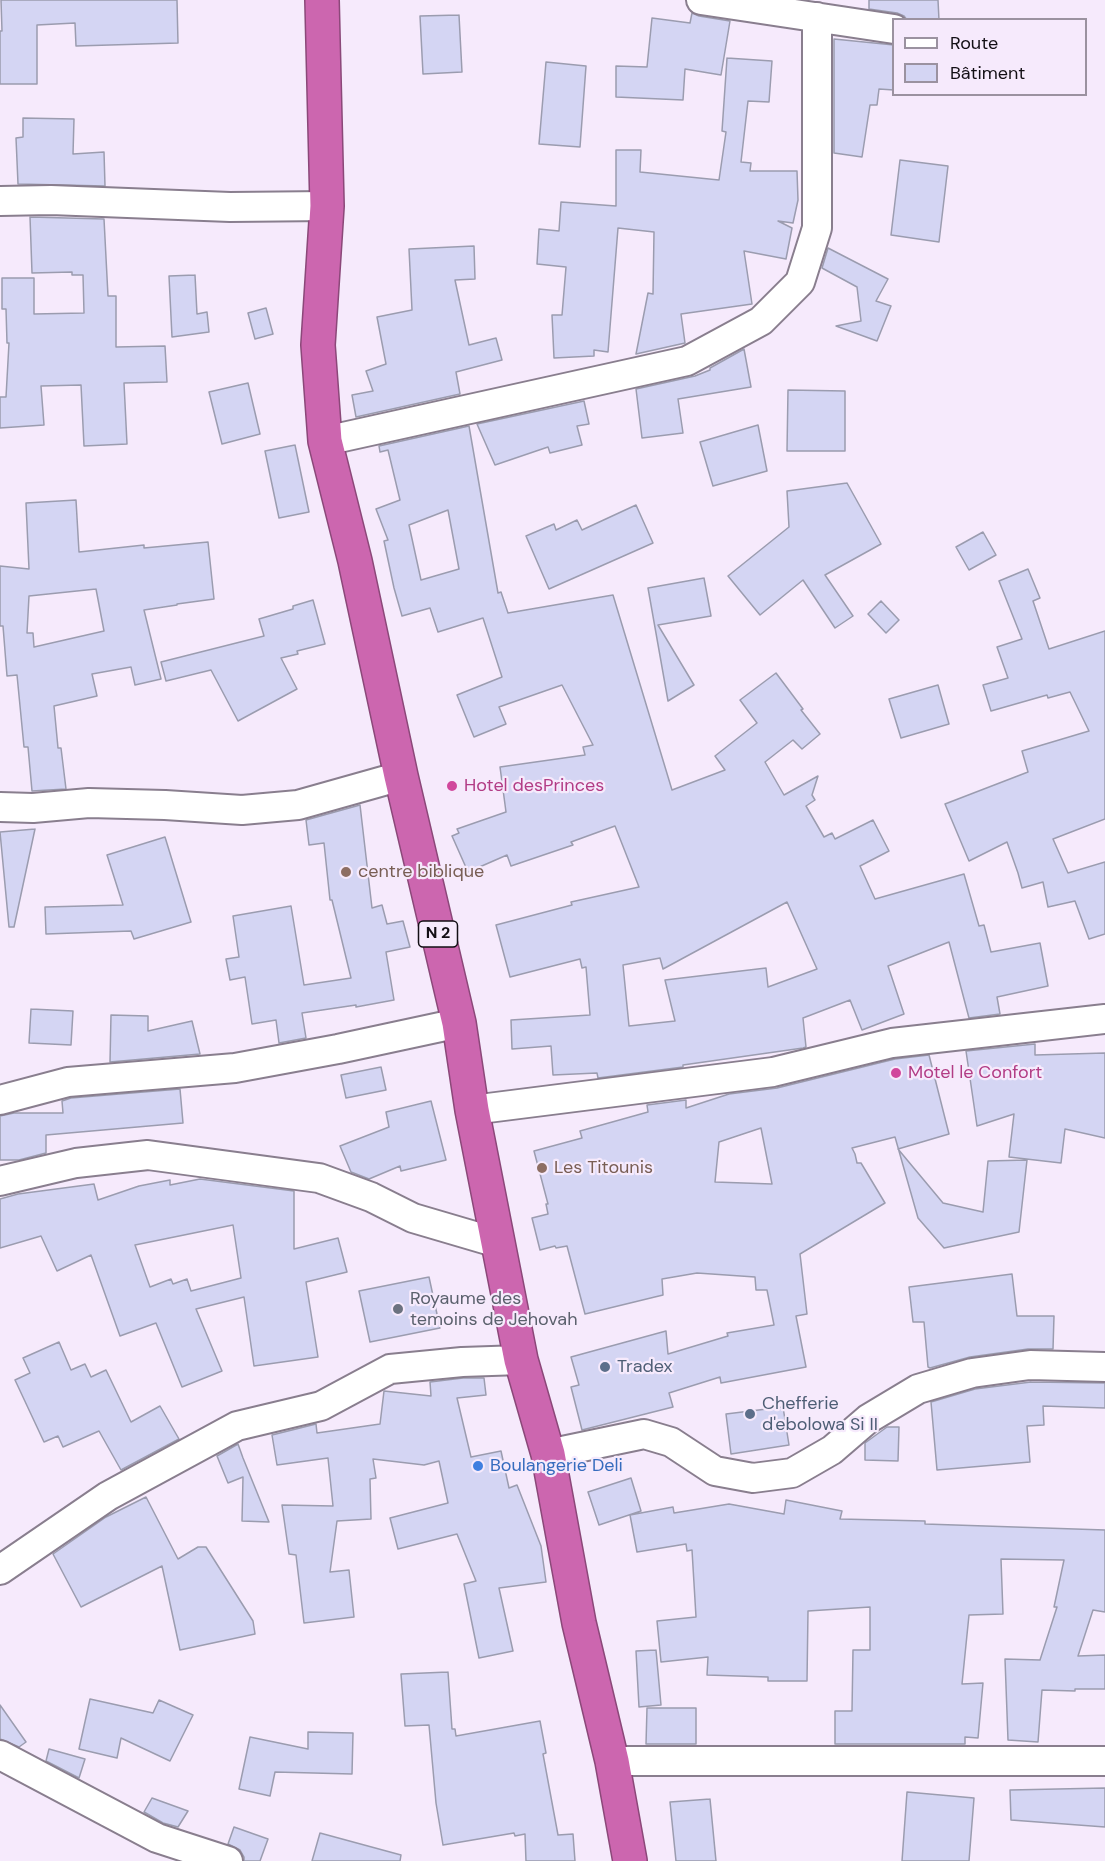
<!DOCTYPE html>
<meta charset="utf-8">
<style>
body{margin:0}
#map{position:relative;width:1105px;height:1861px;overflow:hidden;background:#f6eafc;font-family:"DM Sans",sans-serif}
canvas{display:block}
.legend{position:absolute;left:892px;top:18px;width:195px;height:78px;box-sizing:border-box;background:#f6eafc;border:2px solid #9b92a0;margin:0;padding:8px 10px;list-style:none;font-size:18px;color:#130f15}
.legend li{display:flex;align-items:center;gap:12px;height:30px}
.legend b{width:30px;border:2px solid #9b92a0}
</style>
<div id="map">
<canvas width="1105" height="1861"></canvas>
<ul class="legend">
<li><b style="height:8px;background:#fff"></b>Route</li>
<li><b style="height:16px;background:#d4d5f3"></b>Bâtiment</li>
</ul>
</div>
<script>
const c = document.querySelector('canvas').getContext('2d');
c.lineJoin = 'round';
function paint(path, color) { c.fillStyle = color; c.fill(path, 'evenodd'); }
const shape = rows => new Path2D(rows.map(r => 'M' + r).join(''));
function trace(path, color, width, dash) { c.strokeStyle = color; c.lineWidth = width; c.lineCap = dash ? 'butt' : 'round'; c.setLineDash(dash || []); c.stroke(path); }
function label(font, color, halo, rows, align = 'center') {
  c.font = font + ' "DM Sans",sans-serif'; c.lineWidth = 4.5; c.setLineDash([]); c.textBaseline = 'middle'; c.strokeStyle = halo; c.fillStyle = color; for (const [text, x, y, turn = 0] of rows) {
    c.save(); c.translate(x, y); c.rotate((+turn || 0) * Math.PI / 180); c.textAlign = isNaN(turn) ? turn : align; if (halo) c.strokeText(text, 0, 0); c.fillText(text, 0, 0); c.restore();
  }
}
const building = shape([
 [1,0,177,0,178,43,76,46,75,23,37,25,37,84,0,84,0,31,2,31,1,0],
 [869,0,938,0,939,20,907,20,904,16,897,13,869,9,869,0],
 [692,13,699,16,730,21,721,75,685,69,683,100,616,97,616,66,647,67,652,18,690,23,692,13],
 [459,15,462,72,423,74,420,16,459,15],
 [834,39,894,45,894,90,879,89,877,105,870,105,862,157,834,153,834,39],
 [727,58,772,61,769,102,748,101,741,162,751,163,750,171,797,171,798,200,793,223,778,221,792,228,786,259,744,251,752,304,681,314,685,343,636,354,648,293,653,294,654,232,618,228,608,352,594,350,594,356,554,358,552,315,562,315,566,267,537,264,539,229,559,231,561,202,616,206,616,150,641,150,640,172,719,180,726,132,722,131,727,58],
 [546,62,586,66,580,147,539,144,546,62],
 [23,118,74,119,73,154,104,152,105,186,18,184,16,138,23,137,23,118],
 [900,160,948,166,939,242,891,235,900,160],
 [30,217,104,219,108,296,116,296,116,347,165,346,167,382,124,383,127,444,84,446,81,385,41,386,44,425,0,428,0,397,6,397,9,343,7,343,6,309,2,309,2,278,34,278,34,314,84,313,83,275,72,275,72,272,32,273,30,217],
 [474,246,475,279,455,280,469,345,496,338,502,360,456,372,460,394,356,417,352,395,373,391,366,371,386,364,377,317,412,310,409,249,474,246],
 [828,248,888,279,876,301,891,306,877,341,836,326,861,321,857,287,822,268,828,248],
 [195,275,197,314,207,312,209,332,172,337,169,276,195,275],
 [266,308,273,334,255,339,248,313,266,308],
 [744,349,751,387,678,399,683,433,642,438,636,389,695,376,710,370,710,368,744,349],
 [248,383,260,434,222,444,209,392,248,383],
 [788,390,845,391,845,451,787,451,788,390],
 [584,401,589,424,577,426,582,445,550,453,548,447,495,465,477,424,584,401],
 [758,425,767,471,713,486,700,442,758,425],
 [469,426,498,593,501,592,508,613,613,595,672,790,725,770,715,756,757,723,740,700,776,673,803,709,801,710,820,734,802,749,793,740,765,762,784,795,818,776,812,795,815,800,806,806,824,837,832,833,835,839,873,820,889,851,860,866,875,899,964,874,979,926,984,925,991,952,1040,943,1048,986,997,997,1000,1014,969,1018,949,942,888,966,904,1014,862,1030,850,1000,803,1018,806,1047,803,1048,683,1065,683,1067,598,1078,597,1073,553,1075,551,1046,512,1049,511,1020,590,1015,586,967,582,968,580,959,510,977,496,925,572,905,571,902,639,887,615,826,571,842,573,845,511,866,507,855,468,872,452,836,459,833,457,829,506,812,500,767,585,755,583,747,593,745,562,685,499,707,506,724,474,737,457,695,502,677,483,618,438,632,430,608,402,616,394,588,384,541,388,540,376,509,400,500,388,450,380,452,379,446,469,426],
 [448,510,459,569,421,580,409,525,448,510],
 [787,902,817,969,768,987,766,968,665,980,675,1021,629,1026,623,965,660,958,663,969,787,902],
 [295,445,309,512,279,518,265,451,295,445],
 [847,483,881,544,825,575,853,616,835,628,803,580,760,615,728,576,789,527,787,491,847,483],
 [76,500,79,552,144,545,144,548,208,542,214,599,177,604,177,605,144,610,161,679,135,685,131,667,92,674,97,696,54,706,58,748,61,748,66,789,32,791,28,747,24,747,17,675,7,676,3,626,0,626,0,566,29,569,26,503,76,500],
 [96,589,104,631,34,647,33,633,27,633,29,596,96,589],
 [636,505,653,543,549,589,526,536,554,524,556,530,577,520,582,530,636,505],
 [983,532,996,555,969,570,956,547,983,532],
 [1028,569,1040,598,1033,601,1049,649,1105,631,1105,819,1053,839,1068,873,1105,862,1105,934,1089,939,1075,901,1048,907,1043,882,1022,888,1018,873,1007,842,969,861,945,804,1028,772,1022,751,1089,731,1070,692,1048,698,1047,695,991,711,983,685,1008,678,997,647,1022,639,999,581,1028,569],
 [704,578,711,616,658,625,694,685,668,701,648,588,704,578],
 [313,600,325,644,297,651,298,654,281,658,297,689,238,721,211,670,166,681,161,662,264,636,259,619,293,609,293,606,313,600],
 [881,601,899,620,886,633,868,614,881,601],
 [938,685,949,724,901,738,889,699,938,685],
 [360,805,372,908,382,905,387,924,403,921,410,947,386,952,394,1000,356,1007,356,1005,302,1013,306,1038,279,1043,276,1020,252,1024,245,977,230,980,226,959,239,957,233,916,291,906,304,985,351,978,332,900,330,900,324,843,309,845,306,820,360,805],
 [35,829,14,927,9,927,0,832,35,829],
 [165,837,191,922,134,939,131,931,46,934,45,907,123,905,107,855,165,837],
 [31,1009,73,1011,71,1045,29,1043,31,1009],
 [111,1015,148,1016,148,1031,192,1021,200,1054,110,1062,111,1015],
 [1035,1044,1035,1055,1105,1053,1105,1138,1065,1129,1061,1163,1009,1157,1014,1114,977,1126,966,1051,1035,1044],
 [929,1055,949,1134,898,1149,943,1203,983,1212,988,1161,1027,1160,1019,1232,944,1248,918,1218,895,1137,852,1148,855,1154,857,1163,861,1163,885,1203,800,1254,807,1314,796,1316,806,1367,721,1383,720,1377,669,1393,673,1407,582,1430,571,1387,579,1385,571,1357,666,1331,668,1354,728,1336,727,1333,774,1325,767,1290,756,1290,755,1277,697,1273,662,1279,663,1295,585,1314,567,1246,556,1248,555,1246,540,1250,532,1218,548,1214,546,1204,548,1204,534,1151,582,1138,580,1131,648,1112,647,1105,686,1100,686,1108,729,1094,777,1088,895,1059,929,1055],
 [761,1128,772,1184,715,1182,719,1142,761,1128],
 [381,1067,386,1090,346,1098,341,1075,381,1067],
 [180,1089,183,1123,46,1135,46,1153,19,1160,0,1160,0,1116,14,1113,63,1113,62,1101,71,1098,180,1089],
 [431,1101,446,1160,401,1171,400,1166,369,1179,351,1172,340,1146,389,1127,386,1112,431,1101],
 [200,1179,294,1191,294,1249,338,1238,347,1272,306,1282,318,1357,254,1366,244,1297,196,1309,222,1371,182,1387,156,1323,120,1336,91,1255,57,1271,41,1236,0,1248,0,1199,18,1194,94,1184,98,1200,139,1186,170,1180,170,1185,200,1179],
 [233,1225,241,1278,191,1291,187,1279,173,1284,171,1279,150,1287,135,1245,233,1225],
 [1012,1274,1017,1316,1054,1316,1053,1349,1028,1349,970,1357,930,1368,928,1367,924,1322,913,1322,909,1287,1012,1274],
 [429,1277,440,1328,370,1342,359,1291,429,1277],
 [59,1342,71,1370,85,1364,91,1377,106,1370,131,1422,160,1406,179,1439,121,1470,99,1431,63,1447,58,1436,44,1442,15,1380,30,1373,23,1358,59,1342],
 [463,1378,484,1378,486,1395,457,1398,471,1457,501,1451,509,1488,517,1485,541,1546,546,1582,499,1588,513,1651,479,1658,464,1584,476,1581,457,1534,398,1549,390,1518,448,1503,439,1461,424,1465,373,1459,376,1478,370,1479,371,1519,337,1521,330,1572,349,1570,354,1617,304,1623,296,1555,289,1554,282,1505,333,1506,328,1458,277,1465,272,1435,316,1424,317,1433,380,1424,384,1391,431,1396,430,1382,463,1378],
 [1031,1382,1105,1383,1105,1408,1043,1406,1044,1425,1027,1426,1030,1462,937,1470,931,1402,975,1389,1031,1382],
 [783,1407,789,1445,731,1454,726,1414,783,1407],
 [887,1427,899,1427,898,1461,865,1460,865,1443,887,1427],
 [238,1444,243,1458,269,1522,242,1521,243,1477,228,1483,217,1456,238,1444],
 [631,1478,641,1511,599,1525,588,1492,631,1478],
 [146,1497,178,1559,198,1547,206,1547,253,1621,255,1634,180,1650,162,1566,81,1607,53,1554,106,1517,146,1497],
 [786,1500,842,1511,840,1519,925,1521,925,1524,1105,1530,1105,1612,1093,1610,1078,1656,1105,1655,1105,1689,1075,1689,1075,1691,1042,1690,1038,1742,1008,1740,1005,1659,1040,1660,1057,1607,1054,1607,1064,1560,1001,1559,1003,1614,969,1615,962,1684,983,1683,978,1738,965,1737,965,1744,835,1744,835,1711,852,1711,853,1650,870,1650,870,1607,808,1611,807,1681,768,1681,768,1677,707,1675,708,1657,661,1662,657,1621,696,1617,692,1550,687,1551,686,1544,637,1552,630,1515,673,1507,674,1513,729,1504,784,1514,786,1500],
 [656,1650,661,1705,639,1707,636,1651,656,1650],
 [448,1672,452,1729,455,1729,456,1736,540,1721,546,1753,543,1754,558,1835,573,1834,575,1861,526,1861,525,1834,515,1836,514,1833,443,1845,436,1803,429,1725,405,1726,401,1674,448,1672],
 [90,1699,153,1713,159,1700,193,1715,170,1761,121,1738,117,1758,79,1749,90,1699],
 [0,1705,26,1742,19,1747,0,1739,0,1705],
 [647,1708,696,1708,696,1744,646,1744,647,1708],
 [308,1732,353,1733,352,1774,275,1772,270,1796,239,1789,250,1737,308,1749,308,1732],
 [49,1749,85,1759,79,1778,46,1761,49,1749],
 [1105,1788,1105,1827,1011,1820,1010,1790,1105,1788],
 [907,1792,974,1798,969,1861,902,1861,907,1792],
 [152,1798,188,1811,178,1827,163,1823,144,1812,152,1798],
 [710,1799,716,1861,676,1861,670,1802,710,1799],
 [234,1827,268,1839,260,1861,244,1861,244,1857,240,1850,228,1844,234,1827],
 [320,1833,401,1855,400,1861,312,1861,320,1833]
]);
paint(building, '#d4d5f3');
trace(building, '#9b9caf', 1.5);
const street = shape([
 [701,0,894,29],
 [0,201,51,200,230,207,327,206],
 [325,441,687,361,761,321,800,282,817,228,817,17],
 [0,807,33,808,89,803,165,805,242,810,298,805,401,776],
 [0,1100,68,1082,235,1068,338,1049,459,1023],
 [472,1110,773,1072,892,1043,1105,1019],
 [0,1181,76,1163,148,1155,319,1178,371,1197,413,1218,498,1243],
 [548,1454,644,1434,671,1442,715,1471,753,1478,792,1473,832,1450,868,1419,918,1389,972,1373,1030,1365,1105,1367],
 [0,1570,108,1496,237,1426,321,1406,390,1369,462,1362,521,1360],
 [0,1755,157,1838,228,1861],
 [612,1761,1105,1761]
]);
const highway = shape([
 [322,0,327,206,318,345,325,441,355,561,401,776,459,1023,472,1110,521,1360,548,1454,579,1623,612,1761,630,1861]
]);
trace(street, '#897e8e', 32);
trace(highway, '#8b4879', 36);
trace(street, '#fff', 28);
trace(highway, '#cc66af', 33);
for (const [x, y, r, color] of [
 [452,786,6,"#d1479c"],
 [346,872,6,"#8d6e63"],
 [896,1073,6,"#d1479c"],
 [542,1168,6,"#8d6e63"],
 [398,1309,6,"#6b7280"],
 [605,1367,6,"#5c6f8a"],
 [750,1414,6,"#5c6f8a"],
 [478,1466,6,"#3f7fe0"]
]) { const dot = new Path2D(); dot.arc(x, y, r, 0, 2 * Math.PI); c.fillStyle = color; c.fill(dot); trace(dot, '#f6eafc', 2); }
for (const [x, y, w] of [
 [438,934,39]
]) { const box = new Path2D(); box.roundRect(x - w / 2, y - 13, w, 26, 4.5); c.fillStyle = '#f6eafc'; c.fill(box); trace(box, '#130f15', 1.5); }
label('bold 16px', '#130f15', null, [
 ["N 2",438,934]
]);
label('18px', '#b23c85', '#f6eafc', [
 ["Hotel desPrinces",464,786],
 ["Motel le Confort",908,1073]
], 'left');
label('18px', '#785e54', '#f6eafc', [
 ["centre biblique",358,872],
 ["Les Titounis",554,1168]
], 'left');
label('18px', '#5b616d', '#f6eafc', [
 ["Royaume des",410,1299],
 ["temoins de Jehovah",410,1320]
], 'left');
label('18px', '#4e5e75', '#f6eafc', [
 ["Tradex",617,1367],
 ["Chefferie",762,1404],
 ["d'ebolowa Si II",762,1425]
], 'left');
label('18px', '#366cbe', '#f6eafc', [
 ["Boulangerie Deli",490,1466]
], 'left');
</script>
